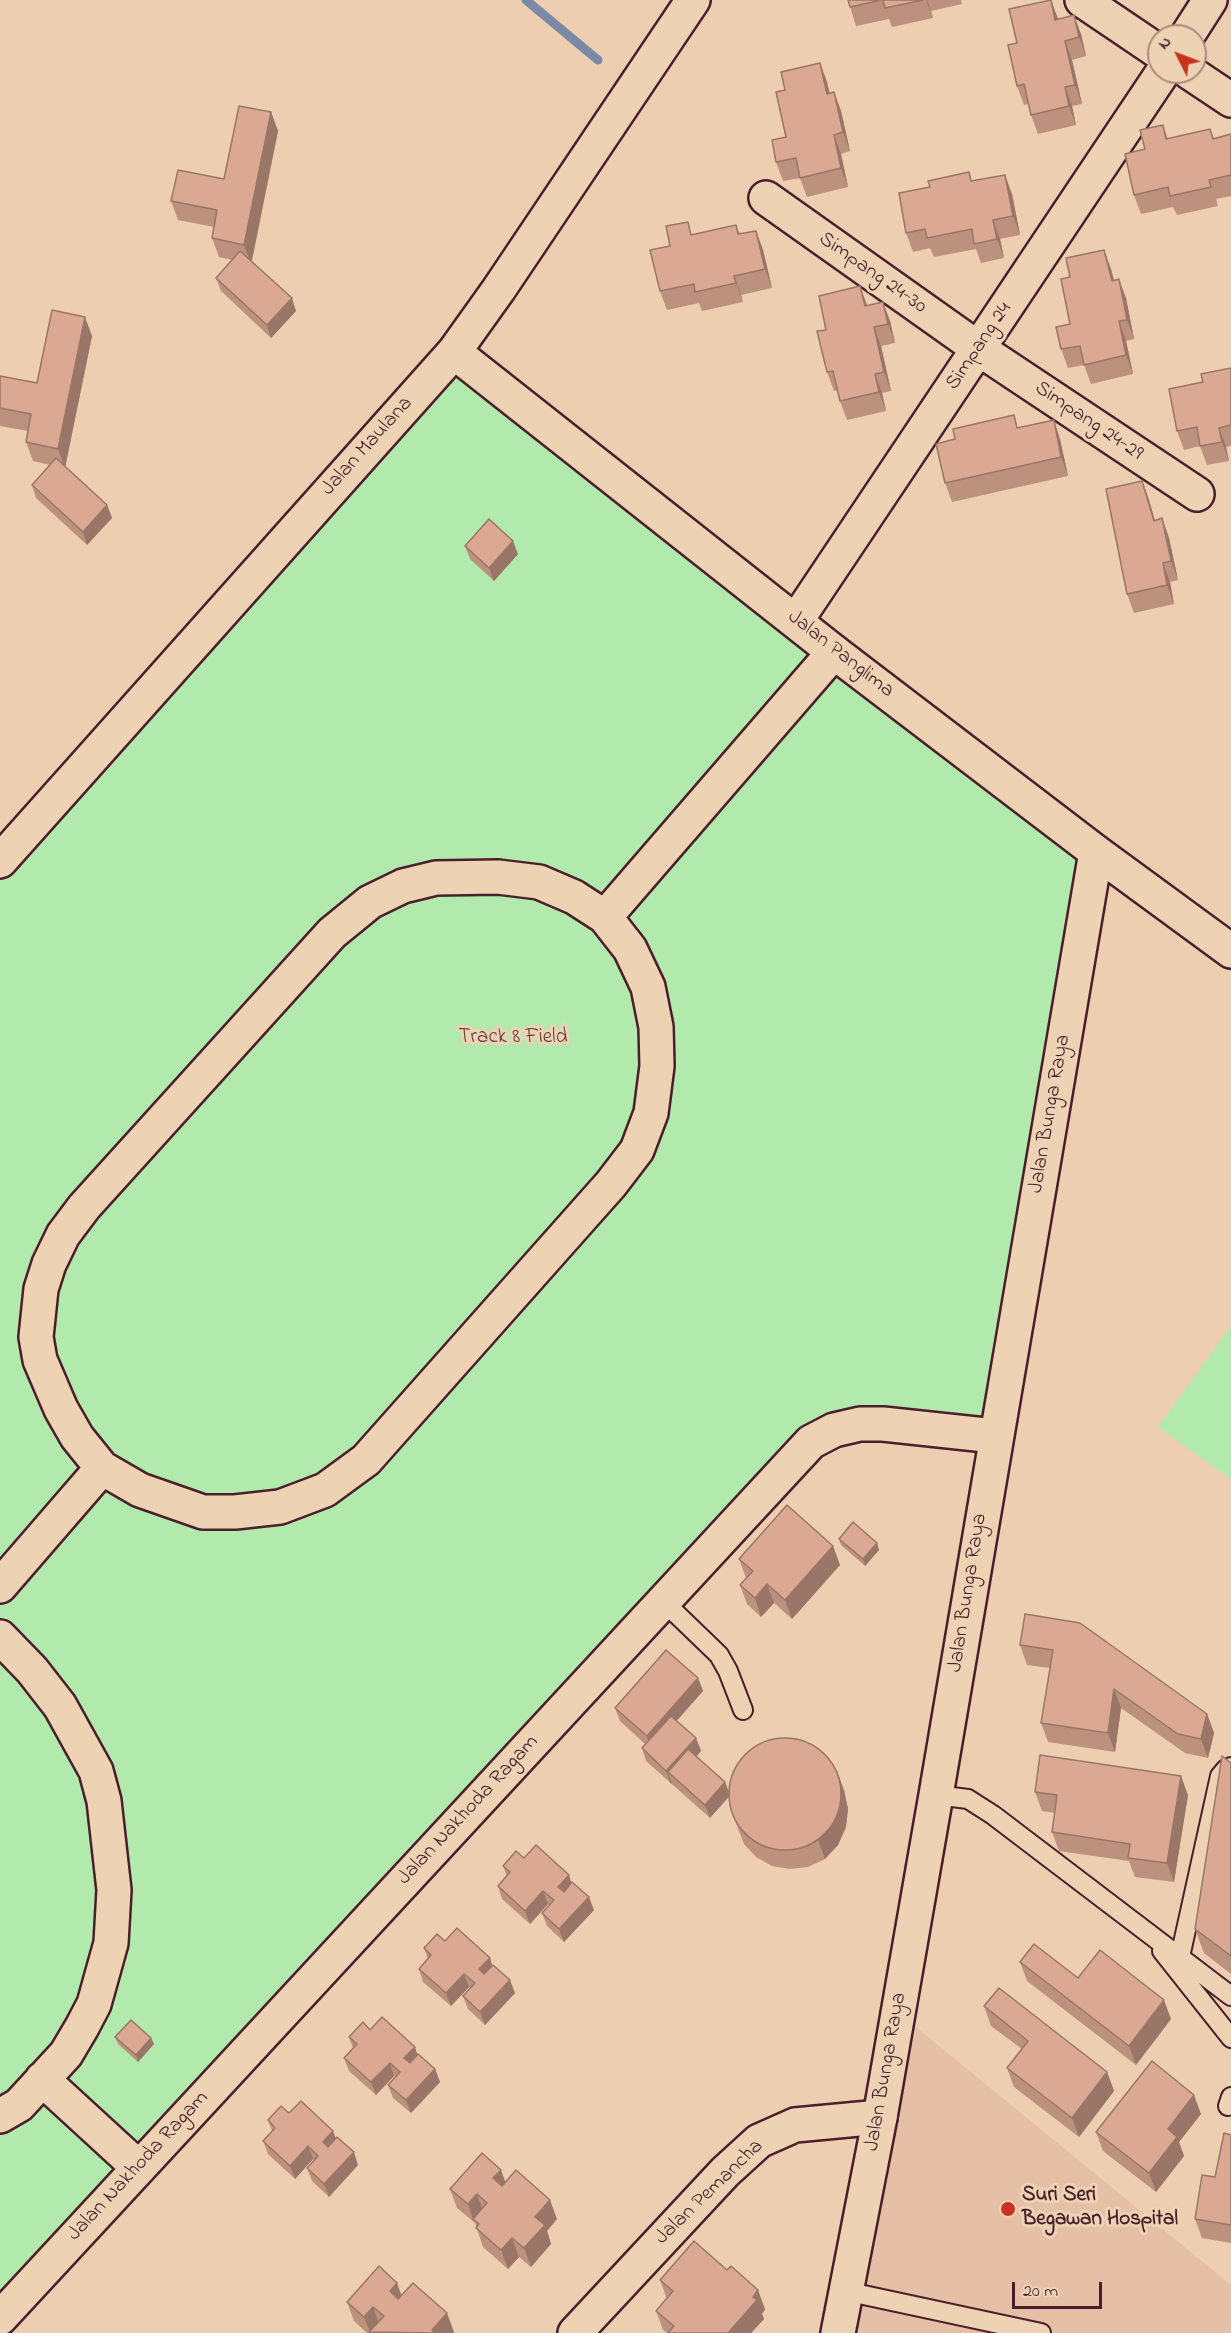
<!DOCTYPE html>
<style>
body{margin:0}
#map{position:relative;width:1231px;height:2333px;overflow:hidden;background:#eeceb1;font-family:"Indie Flower",sans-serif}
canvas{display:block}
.north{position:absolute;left:1147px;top:24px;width:60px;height:60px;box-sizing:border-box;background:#edd2b4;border:2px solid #ac8a7d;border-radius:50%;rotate:312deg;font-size:16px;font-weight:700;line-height:24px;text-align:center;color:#4a1f2b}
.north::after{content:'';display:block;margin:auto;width:21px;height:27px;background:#c8321e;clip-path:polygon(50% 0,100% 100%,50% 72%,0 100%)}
.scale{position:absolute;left:1012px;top:2282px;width:90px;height:27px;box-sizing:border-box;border:3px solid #4a1f2b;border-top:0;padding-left:8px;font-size:18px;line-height:21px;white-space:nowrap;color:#4a1f2b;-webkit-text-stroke:4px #edd2b4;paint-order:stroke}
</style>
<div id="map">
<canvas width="1231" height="2333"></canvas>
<div class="north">N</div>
<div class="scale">20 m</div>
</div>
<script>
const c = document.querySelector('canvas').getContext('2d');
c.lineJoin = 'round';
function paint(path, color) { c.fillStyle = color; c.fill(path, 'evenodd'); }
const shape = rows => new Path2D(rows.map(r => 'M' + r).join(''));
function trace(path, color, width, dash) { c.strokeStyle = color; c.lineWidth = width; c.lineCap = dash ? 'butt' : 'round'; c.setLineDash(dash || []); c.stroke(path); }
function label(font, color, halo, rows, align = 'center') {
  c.font = font + ' "Indie Flower",sans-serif'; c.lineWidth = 6; c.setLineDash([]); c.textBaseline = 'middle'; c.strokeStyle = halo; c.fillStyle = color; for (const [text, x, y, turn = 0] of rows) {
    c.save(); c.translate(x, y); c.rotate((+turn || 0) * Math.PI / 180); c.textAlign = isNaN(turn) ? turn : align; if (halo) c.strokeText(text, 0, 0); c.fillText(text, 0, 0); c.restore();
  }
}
paint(shape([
 [916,2027,1231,2285,1231,2333,852,2333]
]), '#e5c0a6');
paint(shape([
 [454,352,1096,852,995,1436,847,1426,0,2316,0,858],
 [1231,1326,1231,1479,1158,1427]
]), '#b2e9ac');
trace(shape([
 [526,0,598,60]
]), '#7b89a7', 9);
const lane = shape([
 [663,1601,719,1655,728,1671,743,1710],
 [936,1795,968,1799,993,1815,1231,1996],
 [1162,1951,1231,2038],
 [1180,1957,1220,1776,1226,1769,1231,1767],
 [1228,2106,1231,2097],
 [845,2291,1041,2333]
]);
const street = shape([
 [1082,0,1159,52],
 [1187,36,1210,0],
 [1189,72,1231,100],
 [766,198,979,349,1197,494],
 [796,621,1163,72],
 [498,877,539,882,574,897,605,917,630,949,648,987,656,1027,657,1066,651,1113,637,1150,611,1184,366,1460,325,1490,280,1507,235,1512,203,1512,140,1490,102,1468,77,1437,61,1409,40,1360,36,1337,41,1289,49,1264,63,1235,84,1207,332,933,370,902,403,886,436,878,498,877],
 [605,917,834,652],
 [0,1586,102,1468],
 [0,1637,32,1670,60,1706,96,1771,104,1801,114,1890,111,1943,94,2004,82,2027,66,2054,19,2105,0,2116],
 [42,2079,139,2168],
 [0,2318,811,1442,834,1430,860,1424,883,1424,995,1436],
 [575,2333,725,2172,759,2141,795,2125,880,2117]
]);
const secondary = shape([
 [454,352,834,652,1096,852,1231,951],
 [0,861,454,352,499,289,693,0],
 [838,2333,880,2117,936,1795,1096,852]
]);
trace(lane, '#4a1f2b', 22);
trace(street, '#4a1f2b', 38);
trace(secondary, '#4a1f2b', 38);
trace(lane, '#edd2b4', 18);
trace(street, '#edd2b4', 33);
trace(secondary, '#edd2b4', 33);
paint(shape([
 [848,0,961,0,962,4,931,11,933,18,892,27,889,19,856,26],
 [1051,0,1058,19,1081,34,1086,56,1072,60,1082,104,1072,106,1076,125,1038,134,1031,115,1028,104,1024,105,1017,86,1017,43],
 [820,63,827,82,829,93,834,92,841,111,850,151,841,154,848,187,807,197,800,178,783,181,776,162,786,137,785,90],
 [271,112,278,131,252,261,296,311,271,338,221,291,216,278,233,260,219,257,212,238,214,227,178,220,171,201,224,179],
 [1163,125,1168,139,1210,129,1214,138,1231,134,1231,196,1216,199,1218,206,1177,215,1173,207,1141,214,1134,195,1145,149],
 [973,181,1012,194,1020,235,1000,239,1004,258,981,263,976,249,934,257,930,248,913,252,906,233],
 [736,225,740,234,756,231,763,250,772,288,741,295,743,302,702,311,699,303,667,310,660,291,670,246,693,235],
 [1111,269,1114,280,1126,298,1134,339,1126,341,1133,374,1091,384,1084,365,1068,368,1061,349,1070,324,1070,277],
 [867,305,890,321,895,343,881,346,891,391,882,393,886,411,847,420,840,401,838,390,834,391,827,372,826,330],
 [92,336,65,467,107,505,112,518,87,545,36,498,32,485,50,465,33,461,26,442,28,431,0,426,0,376,37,383],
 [1231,368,1231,446,1226,447,1229,461,1207,465,1200,446,1184,450,1177,431,1203,382],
 [1019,428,1060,439,1068,476,952,502,945,483],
 [1142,481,1149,500,1155,520,1162,518,1169,538,1178,580,1170,582,1174,604,1134,613,1127,594],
 [465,546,518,554,494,581,470,559],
 [839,1539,877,1543,879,1550,865,1566,841,1545],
 [833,1546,840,1565,792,1619,774,1603,761,1617,747,1604,740,1585,746,1578,739,1559],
 [1025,1614,1207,1714,1214,1733,1208,1758,1185,1753,1121,1708,1115,1752,1048,1742,1041,1723,1050,1668,1027,1665,1020,1645],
 [698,1678,703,1691,677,1721,696,1738,701,1751,696,1757,725,1782,728,1790,844,1790,848,1809,846,1827,838,1845,825,1859,808,1867,790,1869,772,1866,756,1857,744,1844,730,1808,729,1797,710,1818,646,1761,642,1748,645,1744,620,1721,615,1708],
 [1231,1763,1231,1974,1204,1953,1195,1929],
 [1035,1792,1188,1795,1174,1882,1135,1877,1129,1861,1059,1851,1052,1832,1055,1813,1042,1811],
 [524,1858,571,1883,594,1910,564,1942,547,1926,542,1913,549,1905,548,1904,530,1924,502,1899,498,1886,507,1876,503,1866],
 [445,1941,492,1965,515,1993,485,2025,468,2009,463,1996,470,1988,469,1987,451,2006,423,1982,419,1969,428,1959,424,1948],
 [1020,1962,1078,1978,1171,2019,1136,2065,1027,1981],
 [984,2006,1107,2072,1114,2091,1079,2137,1014,2087,1007,2068,1022,2049,991,2026],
 [370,2030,417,2055,435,2069,440,2082,411,2113,393,2098,388,2085,396,2077,394,2076,376,2095,349,2071,344,2058,353,2048,349,2037],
 [115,2037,151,2038,154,2044,138,2062,118,2044],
 [289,2113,336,2138,358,2165,329,2197,312,2181,307,2168,314,2160,313,2159,295,2179,268,2154,263,2141,272,2131,268,2120],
 [1201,2114,1179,2142,1184,2156,1156,2192,1103,2151,1096,2132],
 [1231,2135,1231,2243,1202,2238,1195,2219,1215,2177],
 [505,2182,557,2219,547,2231,551,2244,531,2267,519,2257,508,2269,483,2247,475,2223,457,2208,450,2189],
 [660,2280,765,2309,762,2314,764,2319,751,2333,667,2333,663,2330,656,2311,667,2299],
 [402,2295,454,2332,453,2333,367,2333,354,2321,347,2302]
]), '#bc917e');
paint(shape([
 [926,0,927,0,931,11,933,18],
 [1051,0,1058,19,1055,20],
 [1074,15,1081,34,1086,56,1079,37],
 [1065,41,1072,60,1082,104,1075,85],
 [820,63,827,82,834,113,827,94],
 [1065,87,1072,106,1076,125,1069,106],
 [834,92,841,111,850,151,843,132],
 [271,112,278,131,251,264,244,245],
 [834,135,841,154,848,187,841,168],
 [1005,175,1012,194,1020,235,1013,216],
 [993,220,1000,239,1004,258,997,239],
 [756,231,763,250,772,288,765,269],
 [1104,250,1111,269,1119,300,1112,281],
 [734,276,741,295,743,302,736,283],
 [1119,279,1126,298,1134,339,1127,320],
 [860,286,867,305,865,306],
 [292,298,296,311,271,338,267,325],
 [883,302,890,321,895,343,888,324],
 [85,317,92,336,65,468,58,449],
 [1119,321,1126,341,1133,374,1126,355],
 [874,327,881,346,891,391,884,372],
 [875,374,882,393,886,411,879,392],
 [1054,420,1060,439,1068,476,1061,457],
 [1219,428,1226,447,1229,461,1222,442],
 [1142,481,1149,500,1160,540,1154,521],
 [107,505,112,518,87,545,83,532],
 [1162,518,1169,538,1178,580,1171,561],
 [513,541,518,554,494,581,489,568],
 [1163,563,1170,582,1174,604,1167,585],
 [877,1543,879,1550,865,1566,863,1559],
 [833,1546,840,1565,792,1619,785,1600],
 [767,1584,774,1603,761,1617,755,1598],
 [698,1678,703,1691,651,1749,647,1736],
 [1114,1689,1121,1708,1115,1752,1108,1733],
 [1207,1714,1214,1733,1208,1758,1201,1739],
 [696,1738,701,1751,676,1779,668,1772,672,1783,671,1784,666,1771],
 [837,1771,844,1790,848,1809,846,1827,838,1845,825,1859,818,1840],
 [1181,1776,1188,1795,1174,1882,1167,1863],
 [725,1782,730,1795,710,1818,705,1805],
 [569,1875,573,1888,563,1900,558,1887],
 [543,1891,548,1904,530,1924,525,1911],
 [589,1897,594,1910,564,1942,559,1929],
 [490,1958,494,1971,484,1982,479,1969],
 [464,1974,469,1987,451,2006,446,1993],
 [510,1980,515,1993,485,2025,480,2012],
 [1164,2000,1171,2019,1136,2065,1129,2046],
 [151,2038,154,2044,138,2062,136,2055],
 [415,2047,419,2060,409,2071,404,2058],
 [390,2063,394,2076,376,2095,371,2082],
 [435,2069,440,2082,411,2113,406,2100],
 [1107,2072,1114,2091,1079,2137,1072,2118],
 [1194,2095,1201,2114,1179,2142,1184,2156,1156,2192,1149,2173,1168,2129],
 [333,2131,338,2144,328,2155,323,2142],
 [308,2146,313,2159,295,2179,290,2166],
 [354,2152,358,2165,329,2197,324,2184],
 [501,2170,508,2189,500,2197,493,2178],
 [477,2194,484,2213,473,2219,468,2204],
 [550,2200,557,2219,547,2231,551,2244,531,2267,524,2248,535,2217],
 [512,2238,519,2257,508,2269,501,2250],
 [397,2283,404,2302,397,2310,390,2291],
 [758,2290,765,2309,762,2314,764,2319,751,2333,728,2333],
 [373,2307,380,2326,370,2332,364,2317],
 [447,2313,454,2332,453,2333,433,2333,432,2330]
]), '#997667');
const building = shape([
 [848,0,881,0,850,7,848,0],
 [883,0,923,0,885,8,883,0],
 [1051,0,1055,20,1074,15,1079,37,1065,41,1075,85,1065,87,1069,106,1031,115,1024,84,1017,86,1008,45,1017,43,1009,9,1051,0],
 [820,63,827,94,834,92,843,132,834,135,841,168,800,178,796,158,776,162,772,140,786,137,776,92,785,90,781,72,820,63],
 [239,106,271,112,244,245,212,238,217,210,171,201,178,170,224,179,239,106],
 [1163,125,1166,139,1210,129,1213,139,1231,134,1231,175,1209,180,1211,187,1170,196,1168,187,1134,195,1125,154,1145,149,1140,130,1163,125],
 [969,172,971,181,1005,175,1013,216,993,220,997,239,974,244,972,229,927,238,925,229,906,233,899,193,930,187,928,181,969,172],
 [688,222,691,235,736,225,738,234,756,231,765,269,734,276,736,283,695,292,694,284,660,291,650,250,670,246,666,226,688,222],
 [1104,250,1112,281,1119,279,1127,320,1119,321,1126,355,1084,365,1080,346,1061,349,1056,327,1070,324,1061,279,1070,277,1066,258,1104,250],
 [240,251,292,298,267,325,216,278,240,251],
 [860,286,865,306,883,302,888,324,874,327,884,372,875,374,879,392,840,401,833,371,827,372,817,331,826,330,819,296,860,286],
 [52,310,85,317,58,449,26,442,31,414,0,408,0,376,37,383,52,310],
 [1231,368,1231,425,1219,428,1222,442,1200,446,1197,427,1177,431,1169,389,1203,382,1201,374,1231,368],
 [1014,415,1017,428,1054,420,1061,457,945,483,936,444,955,439,953,429,1014,415],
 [56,458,107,505,83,532,32,485,56,458],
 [1142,481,1154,521,1162,518,1171,561,1163,563,1167,585,1127,594,1106,489,1142,481],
 [489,519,513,541,489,568,465,546,489,519],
 [787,1505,833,1546,785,1600,767,1584,755,1598,740,1585,753,1571,739,1559,787,1505],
 [853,1522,877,1543,863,1559,839,1539,853,1522],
 [1025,1614,1080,1623,1207,1714,1201,1739,1178,1734,1114,1689,1108,1733,1041,1723,1053,1650,1020,1645,1025,1614],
 [666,1650,698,1678,647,1736,615,1708,666,1650],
 [671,1716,696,1738,666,1771,642,1748,671,1716],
 '729 1794a56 56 0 1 1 112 0a56 56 0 1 1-112 0Z',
 [688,1749,725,1782,705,1805,668,1772,688,1749],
 [1040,1755,1181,1776,1167,1863,1128,1858,1130,1844,1052,1832,1057,1795,1035,1792,1040,1755],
 [1222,1756,1231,1763,1231,1956,1195,1929,1222,1756],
 [536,1845,569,1875,558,1887,564,1892,572,1882,589,1897,559,1929,542,1913,554,1900,543,1891,525,1911,498,1886,510,1872,503,1866,516,1851,524,1858,536,1845],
 [457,1928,490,1958,479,1969,484,1974,493,1965,510,1980,480,2012,463,1996,475,1983,464,1974,446,1993,419,1969,431,1955,424,1948,437,1934,445,1941,457,1928],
 [1034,1944,1078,1978,1100,1950,1164,2000,1129,2046,1020,1962,1034,1944],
 [999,1988,1107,2072,1072,2118,1007,2068,1028,2041,984,2006,999,1988],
 [382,2017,415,2047,404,2058,410,2063,418,2054,435,2069,406,2100,388,2085,400,2072,390,2063,371,2082,344,2058,357,2044,349,2037,363,2022,370,2030,382,2017],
 [131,2020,151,2038,136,2055,115,2037,131,2020],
 [1152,2061,1194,2095,1168,2129,1177,2137,1149,2173,1096,2132,1152,2061],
 [301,2101,333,2131,323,2142,328,2147,337,2137,354,2152,324,2184,307,2168,318,2156,308,2146,290,2166,263,2141,275,2128,268,2120,281,2106,289,2113,301,2101],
 [1224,2133,1231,2135,1231,2225,1195,2219,1202,2175,1215,2177,1224,2133],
 [482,2153,501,2170,493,2178,502,2186,516,2170,550,2200,535,2217,545,2225,524,2248,512,2238,501,2250,476,2228,479,2224,473,2219,487,2203,477,2194,468,2204,450,2189,482,2153],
 [694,2241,727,2270,731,2266,758,2290,753,2297,757,2300,728,2333,668,2333,674,2326,656,2311,673,2291,660,2280,694,2241],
 [379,2266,397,2283,390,2291,398,2299,413,2283,447,2313,432,2330,435,2333,369,2332,384,2316,373,2307,364,2317,347,2302,379,2266]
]);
paint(building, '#dba993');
trace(building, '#997667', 1.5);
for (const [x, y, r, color] of [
 [1008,2209,8,"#c8321e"]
]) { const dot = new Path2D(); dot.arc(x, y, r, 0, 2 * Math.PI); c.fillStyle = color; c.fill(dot); trace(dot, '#edd2b4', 2); }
label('21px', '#4a1f2b', '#edd2b4', [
 ["Simpang 24-30",872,274,35],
 ["Simpang 24",980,347,-56],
 ["Simpang 24-29",1088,422,34],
 ["Jalan Maulana",368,447,-48],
 ["Jalan Panglima",840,655,38],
 ["Jalan Bunga Raya",1051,1114,-80],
 ["Jalan Bunga Raya",969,1593,-81],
 ["Jalan Nakhoda Ragam",469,1811,-47],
 ["Jalan Bunga Raya",887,2072,-80],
 ["Jalan Nakhoda Ragam",139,2167,-47],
 ["Jalan Pemancha",710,2193,-44]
]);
label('21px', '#5a3d3e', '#edd2b4', [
 ["Track 8 Field",513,1039]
]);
label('bold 21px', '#4a1f2b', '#edd2b4', [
 ["Suri Seri",1022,2197],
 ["Begawan Hospital",1022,2221]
], 'left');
</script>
